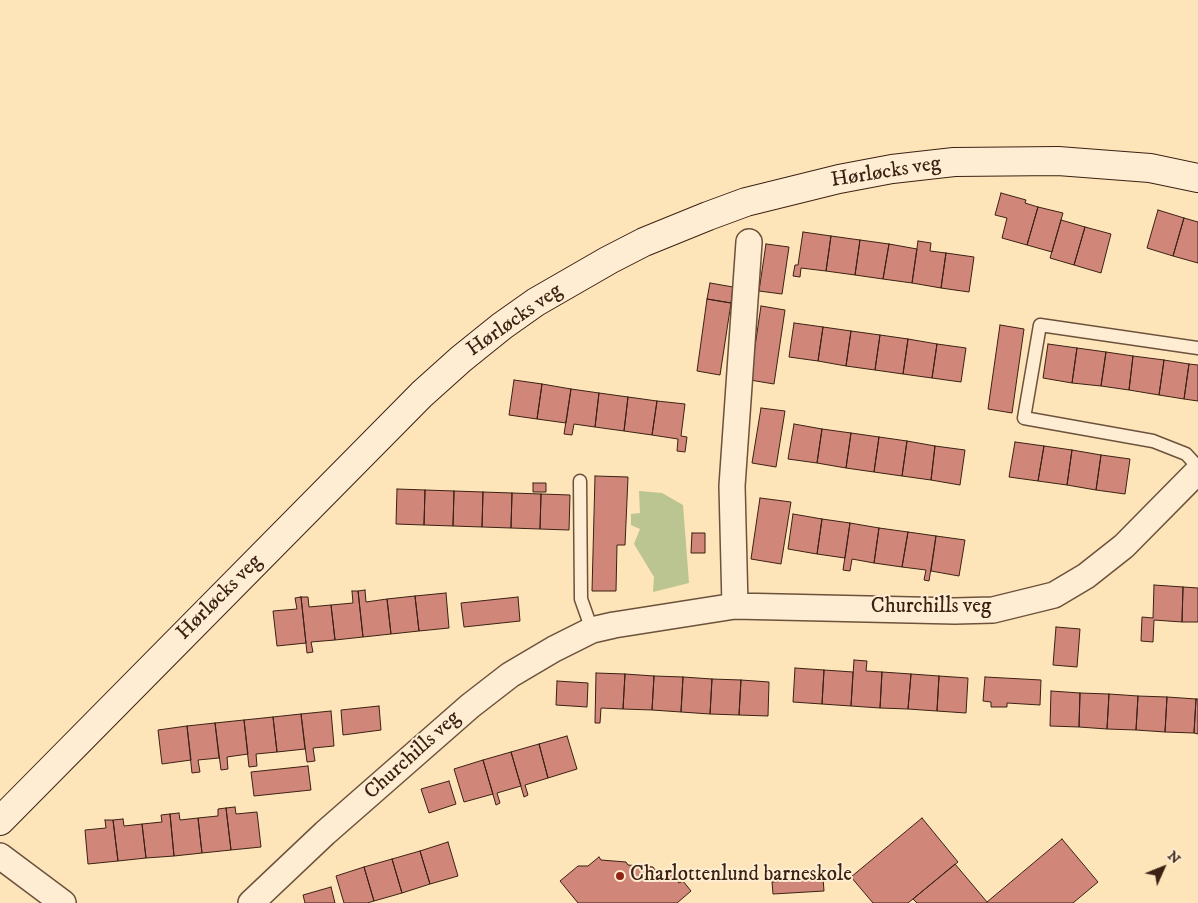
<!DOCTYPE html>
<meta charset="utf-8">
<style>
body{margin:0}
#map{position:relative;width:1198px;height:903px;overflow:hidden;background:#fde4b9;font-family:"IM FELL DW Pica",serif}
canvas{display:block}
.north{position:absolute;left:1138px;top:843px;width:50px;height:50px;-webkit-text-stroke:4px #feedd2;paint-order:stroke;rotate:46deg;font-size:14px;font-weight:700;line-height:20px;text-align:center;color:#3b2113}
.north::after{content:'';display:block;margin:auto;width:18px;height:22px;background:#3b2113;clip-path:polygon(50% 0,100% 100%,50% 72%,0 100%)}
</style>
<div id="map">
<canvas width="1198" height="903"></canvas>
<div class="north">N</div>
</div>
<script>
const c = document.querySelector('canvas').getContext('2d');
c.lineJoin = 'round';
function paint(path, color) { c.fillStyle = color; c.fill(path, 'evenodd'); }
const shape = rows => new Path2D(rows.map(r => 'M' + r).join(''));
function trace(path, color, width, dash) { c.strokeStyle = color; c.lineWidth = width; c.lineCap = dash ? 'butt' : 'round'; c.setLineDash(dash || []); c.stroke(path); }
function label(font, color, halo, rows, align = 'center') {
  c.font = font + ' "IM FELL DW Pica",serif'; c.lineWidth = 4; c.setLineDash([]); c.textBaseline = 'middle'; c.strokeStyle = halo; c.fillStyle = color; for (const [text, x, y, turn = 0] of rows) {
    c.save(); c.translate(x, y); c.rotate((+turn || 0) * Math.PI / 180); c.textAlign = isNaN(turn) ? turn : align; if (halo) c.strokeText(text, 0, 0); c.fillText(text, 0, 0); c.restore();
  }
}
paint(shape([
 [639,491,662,493,683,505,689,583,653,592,654,577,634,544,640,529,631,525,631,514,640,513]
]), '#bac592');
const building = shape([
 [1001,193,1026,200,1025,203,1038,207,1027,245,1002,238,1007,218,995,215,1001,193],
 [1038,207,1063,213,1052,252,1027,245,1038,207],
 [1158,210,1184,218,1173,256,1147,248,1158,210],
 [1184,218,1198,222,1198,263,1173,256,1184,218],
 [1061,220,1085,227,1074,265,1050,258,1061,220],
 [1085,227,1111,234,1101,273,1074,265,1085,227],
 [803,232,831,236,826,271,801,268,800,277,793,276,795,265,798,265,803,232],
 [831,236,860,240,855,275,826,271,831,236],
 [860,240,889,244,883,279,855,275,860,240],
 [918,241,931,243,930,251,946,253,941,288,912,283,918,241],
 [766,244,789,247,782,294,759,291,766,244],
 [889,244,917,249,912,283,883,279,889,244],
 [946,253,974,257,969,292,941,288,946,253],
 [710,283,733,287,731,303,707,299,710,283],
 [707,299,731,303,720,375,697,371,707,299],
 [761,306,785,310,774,384,750,380,761,306],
 [794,323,823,327,818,361,789,357,794,323],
 [1000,325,1024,329,1012,413,988,409,1000,325],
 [823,327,851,331,846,366,818,361,823,327],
 [851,331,880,335,875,370,846,366,851,331],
 [880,335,908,339,903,374,875,370,880,335],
 [908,339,937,344,932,378,903,374,908,339],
 [937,344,966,348,961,382,932,378,937,344],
 [1048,344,1077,348,1072,383,1043,378,1048,344],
 [1077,348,1106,352,1101,386,1072,383,1077,348],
 [1106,352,1133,356,1129,390,1101,386,1106,352],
 [1133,356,1164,360,1159,395,1129,390,1133,356],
 [1164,360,1189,364,1184,399,1159,395,1164,360],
 [1189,364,1198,365,1198,401,1184,399,1189,364],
 [514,380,542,384,537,419,509,415,514,380],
 [542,384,571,389,566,423,537,419,542,384],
 [571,389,599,393,595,427,574,424,572,435,564,434,571,389],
 [599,393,628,397,624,431,595,427,599,393],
 [628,397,657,401,652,435,624,431,628,397],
 [657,401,685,404,681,436,687,437,685,452,677,451,678,439,652,435,657,401],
 [761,408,785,411,776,467,752,463,761,408],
 [794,424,822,429,817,463,788,459,794,424],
 [822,429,851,433,846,468,817,463,822,429],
 [851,433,879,437,874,472,846,468,851,433],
 [879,437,907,441,902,476,874,472,879,437],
 [907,441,935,446,931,480,902,476,907,441],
 [1015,442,1044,446,1038,481,1009,477,1015,442],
 [935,446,965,450,960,485,931,480,935,446],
 [1044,446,1072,450,1067,485,1038,481,1044,446],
 [1072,450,1101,455,1096,490,1067,485,1072,450],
 [1101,455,1130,459,1125,494,1096,490,1101,455],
 [595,476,628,477,625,545,617,545,616,591,592,591,595,476],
 [533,483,546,483,546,492,533,492,533,483],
 [397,489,425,490,424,525,396,524,397,489],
 [425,490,454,491,453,526,424,525,425,490],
 [454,491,483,492,482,527,453,526,454,491],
 [483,492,512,493,511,528,482,527,483,492],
 [512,493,541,494,540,529,511,528,512,493],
 [541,494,570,495,569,530,540,529,541,494],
 [760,498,791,502,781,564,751,559,760,498],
 [793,514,822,519,817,554,788,549,793,514],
 [822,519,850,523,845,558,817,554,822,519],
 [850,523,879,528,874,563,852,559,850,571,843,570,850,523],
 [879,528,908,532,902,567,874,563,879,528],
 [908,532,936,536,929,581,924,580,926,570,902,567,908,532],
 [692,533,705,533,705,553,691,553,692,533],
 [936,536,965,540,959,576,931,571,936,536],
 [1154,585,1183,587,1182,622,1154,620,1153,642,1141,641,1142,617,1153,618,1154,585],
 [1183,587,1198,588,1198,622,1182,622,1183,587],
 [365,590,366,602,387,599,391,634,363,637,358,591,365,590],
 [352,591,358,591,363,637,335,640,331,605,353,603,352,591],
 [446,593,449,628,419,631,415,596,446,593],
 [415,596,419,631,391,634,387,599,415,596],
 [301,597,306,643,277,646,273,611,297,609,295,598,301,597],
 [301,597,308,597,309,607,331,605,335,640,311,642,313,652,307,653,301,597],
 [518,597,520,621,464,627,461,603,518,597],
 [1056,627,1080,629,1077,667,1053,665,1056,627],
 [854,660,867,661,866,671,882,672,880,708,851,706,854,660],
 [795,668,824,670,822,704,793,702,795,668],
 [824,670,853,672,851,706,822,704,824,670],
 [882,672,911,674,908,709,880,708,882,672],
 [596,673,625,674,623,709,601,708,600,723,595,723,596,673],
 [625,674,654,676,652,710,623,709,625,674],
 [911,674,939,676,937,711,908,709,911,674],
 [654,676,683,677,681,712,652,710,654,676],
 [939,676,968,678,966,713,937,711,939,676],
 [683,677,712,679,710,714,681,712,683,677],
 [985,677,1041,680,1040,705,1007,703,1007,707,991,707,991,702,983,701,985,677],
 [712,679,741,680,739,715,710,714,712,679],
 [741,680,769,682,768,716,739,715,741,680],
 [557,681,588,683,587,707,556,705,557,681],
 [1051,691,1080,693,1079,727,1050,726,1051,691],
 [1080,693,1109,694,1107,729,1079,727,1080,693],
 [1109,694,1138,696,1136,730,1107,729,1109,694],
 [1138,696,1167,697,1165,732,1136,730,1138,696],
 [1167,697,1196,699,1194,733,1165,732,1167,697],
 [1196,699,1198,699,1198,734,1194,733,1196,699],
 [379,706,381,730,343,735,341,710,379,706],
 [331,711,334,746,313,748,315,761,307,762,301,714,331,711],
 [301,714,305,749,277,752,273,717,301,714],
 [273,717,277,752,256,754,257,766,249,767,244,720,273,717],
 [244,720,248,754,227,757,228,769,221,770,215,723,244,720],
 [215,723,219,758,198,760,200,772,192,773,187,726,215,723],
 [187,726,191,760,162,764,158,730,187,726],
 [567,736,577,769,548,778,539,744,567,736],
 [539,744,548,778,525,785,528,795,524,797,511,752,539,744],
 [511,752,521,786,497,793,500,803,496,805,483,760,511,752],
 [483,760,493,794,464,802,454,769,483,760],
 [308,766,311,790,254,796,251,772,308,766],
 [449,781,456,804,429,813,421,789,449,781],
 [235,807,236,814,257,812,261,847,231,850,226,808,235,807],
 [226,808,231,850,202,853,198,818,218,816,218,809,226,808],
 [179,813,180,820,198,818,202,853,174,856,170,814,179,813],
 [170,814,174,856,146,858,142,824,162,822,161,815,170,814],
 [922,818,958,862,908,903,873,903,851,877,922,818],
 [123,819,124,826,142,824,146,858,118,861,113,820,123,819],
 [105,820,113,820,118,861,88,864,85,830,106,828,105,820],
 [1062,839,1098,882,1073,903,917,903,913,899,955,864,987,902,1062,839],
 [448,842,458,876,430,884,420,851,448,842],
 [420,851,430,884,402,893,392,859,420,851],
 [599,857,601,860,626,862,628,865,653,867,655,870,670,871,679,883,683,881,691,891,677,903,578,903,560,881,578,866,588,866,599,857],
 [392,859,402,893,374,901,364,867,392,859],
 [364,867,374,901,367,903,344,903,336,876,364,867],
 [823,878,824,891,773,894,772,882,823,878],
 [331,887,335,903,305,903,303,895,331,887]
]);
paint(building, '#d1867a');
trace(building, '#3b2113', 1);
const lane = shape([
 [1198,348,1040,325,1024,418,1153,441,1186,454,1198,467],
 [580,481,581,599,592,630]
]);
const street = shape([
 [735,606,732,486,749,242],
 [0,856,63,903],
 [251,903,325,833,470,706,510,675,554,649,592,630,614,625,735,606,955,611,993,610,1054,595,1086,576,1124,546,1198,471]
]);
const secondary = shape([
 [0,821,422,394,461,359,502,326,536,302,609,260,644,242,708,216,746,202,839,179,892,169,954,162,1058,161,1150,168,1198,178]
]);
trace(lane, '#6c523c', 15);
trace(street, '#6c523c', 28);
trace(secondary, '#3b2113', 30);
trace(lane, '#feedd2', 12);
trace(street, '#feedd2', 25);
trace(secondary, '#feedd2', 28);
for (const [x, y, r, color] of [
 [620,876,5,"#8f2418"]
]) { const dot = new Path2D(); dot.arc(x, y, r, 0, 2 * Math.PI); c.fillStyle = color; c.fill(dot); trace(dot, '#feedd2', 2); }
label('21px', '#3b2113', '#feedd2', [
 ["Hørløcks veg",886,173,-9],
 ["Hørløcks veg",515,321,-35],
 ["Hørløcks veg",220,598,-45],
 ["Churchills veg",931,608],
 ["Churchills veg",413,756,-42]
]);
label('21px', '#3b2113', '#feedd2', [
 ["Charlottenlund barneskole",630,876]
], 'left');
</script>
